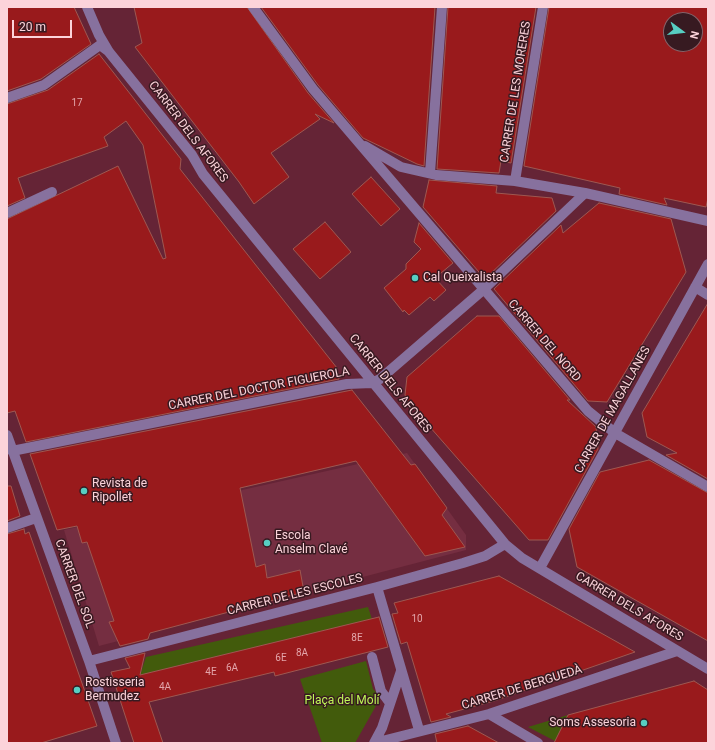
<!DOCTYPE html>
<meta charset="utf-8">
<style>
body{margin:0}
#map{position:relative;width:715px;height:750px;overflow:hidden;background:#652436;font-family:Roboto,sans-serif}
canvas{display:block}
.frame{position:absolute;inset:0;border:8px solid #fcd3da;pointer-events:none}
.north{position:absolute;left:663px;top:12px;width:40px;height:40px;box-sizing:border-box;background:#371a21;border:1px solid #86646b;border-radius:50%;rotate:105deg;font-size:11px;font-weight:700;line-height:16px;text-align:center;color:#fcd3da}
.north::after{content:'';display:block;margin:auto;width:14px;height:18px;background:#57cec2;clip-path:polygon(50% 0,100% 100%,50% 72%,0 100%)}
.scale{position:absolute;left:12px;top:20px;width:60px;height:18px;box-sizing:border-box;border:2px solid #fcd3da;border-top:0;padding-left:5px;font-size:12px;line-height:14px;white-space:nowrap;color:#fcd3da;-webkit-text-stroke:3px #371a21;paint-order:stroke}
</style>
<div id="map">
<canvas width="715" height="750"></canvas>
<div class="frame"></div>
<div class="north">N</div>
<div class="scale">20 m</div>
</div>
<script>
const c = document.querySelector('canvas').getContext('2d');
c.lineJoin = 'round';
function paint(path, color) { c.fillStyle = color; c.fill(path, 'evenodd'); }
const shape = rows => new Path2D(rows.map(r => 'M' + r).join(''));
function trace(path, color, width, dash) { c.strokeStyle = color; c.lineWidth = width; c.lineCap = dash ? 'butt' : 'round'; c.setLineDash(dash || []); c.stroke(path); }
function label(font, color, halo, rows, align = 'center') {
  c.font = font + ' Roboto,sans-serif'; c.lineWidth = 3; c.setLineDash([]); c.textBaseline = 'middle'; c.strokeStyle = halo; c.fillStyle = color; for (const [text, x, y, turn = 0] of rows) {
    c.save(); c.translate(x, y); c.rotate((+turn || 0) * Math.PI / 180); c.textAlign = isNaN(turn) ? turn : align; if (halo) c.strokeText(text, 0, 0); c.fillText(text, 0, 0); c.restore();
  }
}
paint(shape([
 [407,453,466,535,466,550,99,646,64,530]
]), '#752e41');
paint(shape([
 [368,607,372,619,140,675,146,657],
 [366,661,373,689,380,696,377,704,355,743,322,743,300,679],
 [568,715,555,741,528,727]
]), '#425b0c');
const building = shape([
 [7,7,74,7,91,44,41,79,7,91,7,7],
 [134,7,247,7,308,93,334,123,315,114,320,119,271,153,289,177,254,204,239,182,135,47,142,43,134,7],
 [261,7,435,7,424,166,417,164,363,138,318,85,261,7],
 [448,7,536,7,511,163,501,161,499,173,437,169,448,7],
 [549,7,708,7,708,198,706,207,664,198,667,205,619,194,620,188,524,166,549,7],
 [671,20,695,20,695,44,671,44,671,20],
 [99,54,181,159,180,169,337,368,339,379,26,442,15,411,7,413,7,219,118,166,163,259,166,258,143,145,126,121,104,137,108,146,18,178,25,198,7,206,7,104,48,90,99,54],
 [371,177,400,209,381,226,352,194,371,177],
 [429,180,497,186,496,193,552,198,556,211,485,279,423,207,429,180],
 [599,203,671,219,686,272,607,402,588,401,494,289,561,225,563,233,599,203],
 [325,222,351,252,320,279,293,249,325,222],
 [419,223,453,263,435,278,446,290,434,301,430,297,409,315,404,310,403,312,384,288,406,269,406,264,421,249,414,242,419,223],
 [708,303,708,479,666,455,677,453,647,437,642,413,708,303],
 [477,316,499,316,570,400,567,400,596,427,598,449,548,540,529,540,408,402,405,395,407,377,477,316],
 [352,390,411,465,415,464,447,508,442,515,465,547,425,556,356,461,240,488,256,567,265,564,267,578,300,570,304,592,150,633,148,639,120,646,109,622,114,621,87,542,82,543,77,526,57,530,30,454,352,390],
 [649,460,708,493,708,641,577,567,569,529,600,472,649,460],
 [7,486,11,486,20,516,7,521,7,486],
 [24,529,25,534,29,532,97,726,41,743,7,743,7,534,24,529],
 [499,576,635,652,494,701,446,714,451,717,431,722,407,642,401,644,392,614,398,613,394,603,499,576],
 [379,617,388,647,275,676,274,672,149,702,163,743,134,743,111,672,130,668,125,658,145,653,140,675,379,617],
 [694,681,708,690,708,743,554,743,568,715,694,681],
 [468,726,499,743,437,743,435,734,468,726]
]);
paint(building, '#991a1c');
trace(building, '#9e5851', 1);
trace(shape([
 [87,7,99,35,109,52,192,155,203,174,505,544,522,558,708,669],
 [253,7,313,89,588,411,615,433,708,487],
 [7,98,44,85,100,45,108,51],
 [365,146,401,167,436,175,515,181,585,193,708,221],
 [430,173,442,7],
 [515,181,543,7],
 [7,213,52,192],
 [695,287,708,295],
 [7,435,89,661,116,743],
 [12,451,347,384,372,383,380,379,483,290,585,193],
 [7,528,36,518],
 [540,568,708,264],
 [377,587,419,730],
 [372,657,381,691,390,703],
 [89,661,377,587,463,563,485,556,505,544],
 [489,714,538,743],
 [374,743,489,714,677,651],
 [374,743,382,728,401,671]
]), '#87719e', 10);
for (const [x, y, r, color] of [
 [415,278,4,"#57cec2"],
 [84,491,4,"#57cec2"],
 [267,543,4,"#57cec2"],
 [77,690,4,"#57cec2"],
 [644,723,4,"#57cec2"]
]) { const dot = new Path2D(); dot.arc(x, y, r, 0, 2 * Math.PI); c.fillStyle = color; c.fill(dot); trace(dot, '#371a21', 1.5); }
label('10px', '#e3a5aa', null, [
 ["17",77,103],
 ["10",417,619],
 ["8E",357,638],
 ["8A",302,653],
 ["6E",281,658],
 ["6A",232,668],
 ["4E",211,672],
 ["4A",165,687]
]);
label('12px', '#fcd3da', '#371a21', [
 ["CARRER DE LES MORERES",516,92,-81],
 ["CARRER DELS AFORES",188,132,53],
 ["CARRER DEL NORD",544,341,49],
 ["CARRER DELS AFORES",390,384,51],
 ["CARRER DEL DOCTOR FIGUEROLA",259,389,-11],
 ["CARRER DE MAGALLANES",613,410,-61],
 ["CARRER DEL SOL",74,584,70],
 ["CARRER DE LES ESCOLES",295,595,-14],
 ["CARRER DELS AFORES",629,607,31],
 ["CARRER DE BERGUEDÀ",522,688,-17]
]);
label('12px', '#fcd3da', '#371a21', [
 ["Cal Queixalista",423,278],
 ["Revista de",92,484],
 ["Ripollet",92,498],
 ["Escola",275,536],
 ["Anselm Clavé",275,550],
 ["Rostisseria",85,683],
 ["Bermudez",85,697],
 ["Soms Assesoria",636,723,"right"]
], 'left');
label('12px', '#bef557', '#371a21', [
 ["Plaça del Molí",342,701]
]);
</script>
